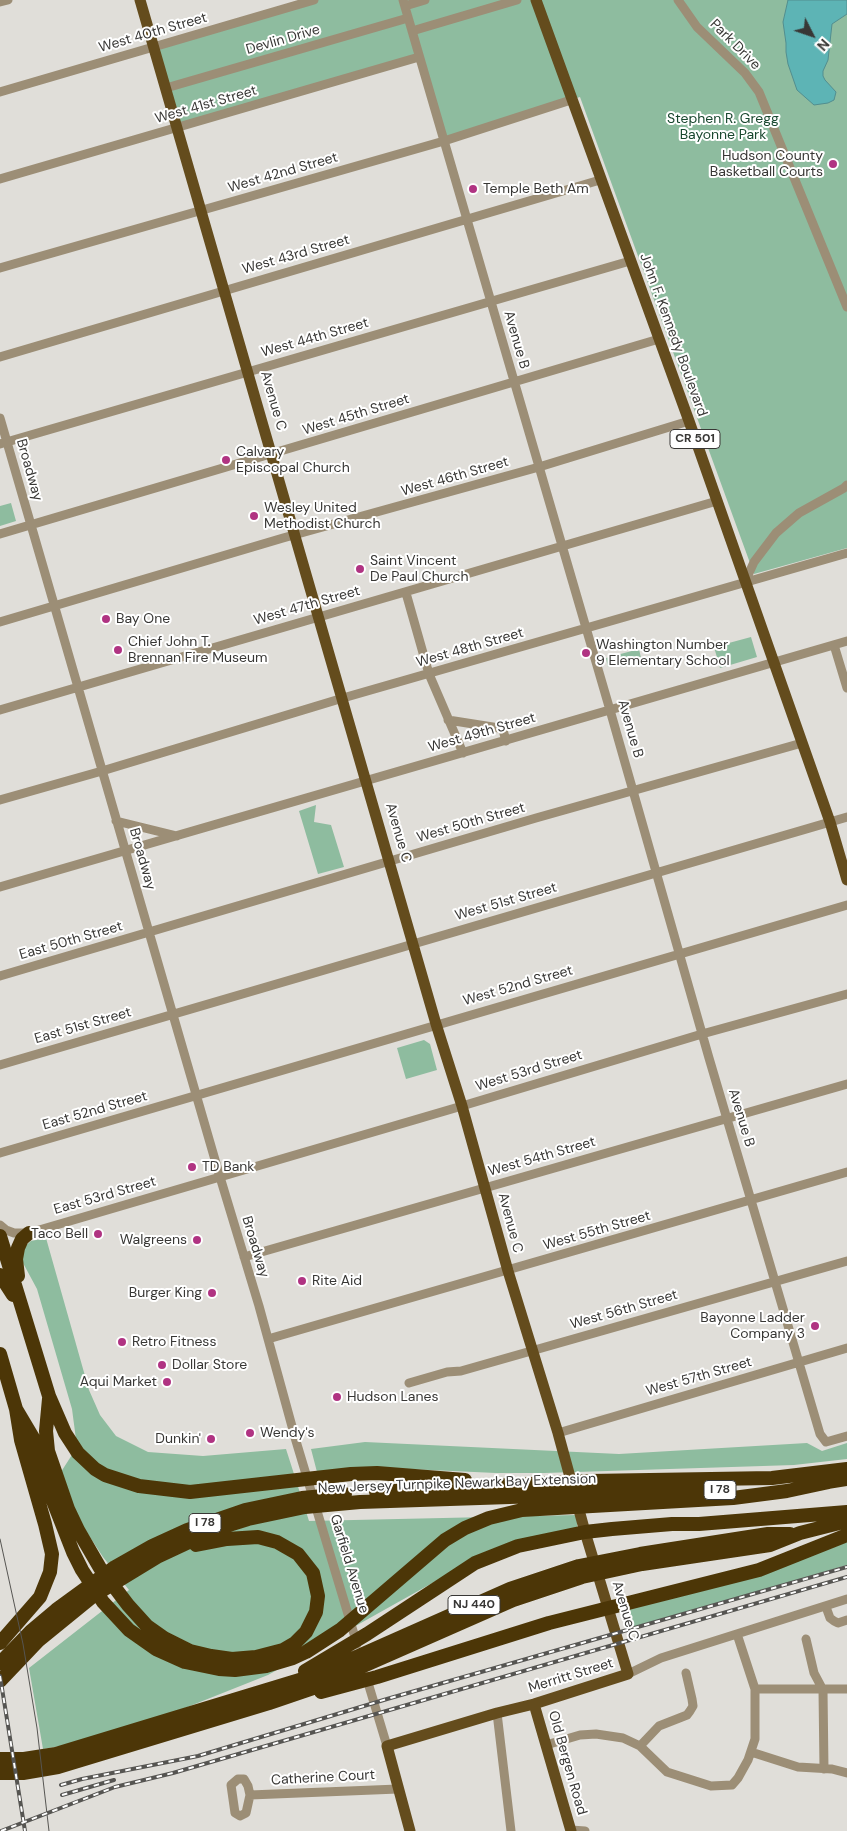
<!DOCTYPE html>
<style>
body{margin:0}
#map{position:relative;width:847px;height:1831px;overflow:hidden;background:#e0ded9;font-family:"DM Sans",sans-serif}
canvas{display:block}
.north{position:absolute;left:787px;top:10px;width:50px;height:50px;-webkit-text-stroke:4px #fff;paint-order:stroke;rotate:131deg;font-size:14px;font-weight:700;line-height:20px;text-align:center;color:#383735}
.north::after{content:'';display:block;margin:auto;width:18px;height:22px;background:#383735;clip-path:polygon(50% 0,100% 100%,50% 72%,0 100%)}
</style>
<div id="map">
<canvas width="847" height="1831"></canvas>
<div class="north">N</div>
</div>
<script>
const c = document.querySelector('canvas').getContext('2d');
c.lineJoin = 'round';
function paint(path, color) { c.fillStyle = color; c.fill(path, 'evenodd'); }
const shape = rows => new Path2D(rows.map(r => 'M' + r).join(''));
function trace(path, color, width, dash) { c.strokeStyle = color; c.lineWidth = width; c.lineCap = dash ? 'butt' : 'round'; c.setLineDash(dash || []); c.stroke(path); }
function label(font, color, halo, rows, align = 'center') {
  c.font = font + ' "DM Sans",sans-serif'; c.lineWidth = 4; c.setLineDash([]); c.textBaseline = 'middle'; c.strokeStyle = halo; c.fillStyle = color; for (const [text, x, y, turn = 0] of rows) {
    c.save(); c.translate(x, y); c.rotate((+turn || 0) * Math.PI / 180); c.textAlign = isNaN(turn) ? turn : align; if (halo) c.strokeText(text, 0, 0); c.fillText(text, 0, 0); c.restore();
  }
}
paint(shape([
 [314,0,847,0,847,548,754,574,580,97,443,138,420,58,177,127,154,47],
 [11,503,16,521,0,526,0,506],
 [751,637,757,657,720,668,714,647],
 [639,649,641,658,608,667,606,658],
 [316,805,314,822,331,825,344,867,318,874,299,811],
 [424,1040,430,1044,437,1070,406,1079,397,1048],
 [46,1238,89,1390,100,1415,116,1436,148,1452,203,1456,286,1449,309,1521,577,1515,577,1528,477,1558,268,1675,112,1737,43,1749,29,1668,129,1590,103,1557,80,1522,59,1475,77,1447,72,1409,37,1289,23,1263,21,1255,24,1247,31,1241],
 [365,1442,619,1454,807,1443,822,1451,847,1443,847,1459,794,1465,545,1473,496,1473,364,1467,317,1472,311,1449],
 [847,1542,847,1565,630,1630,623,1609]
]), '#8ebc9f');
const water = shape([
 [788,0,847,0,847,14,832,24,828,60,823,71,823,76,825,80,836,92,834,100,828,103,814,105,797,90,788,64,786,52,786,43,783,22,788,0]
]);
paint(water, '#5db4b5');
trace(water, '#528e8f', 1);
trace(shape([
 [403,0,610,710,709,1058,820,1434,826,1442,847,1436],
 [678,0,697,27,745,73,759,92,847,307],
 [0,2,8,0],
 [405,6,425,0],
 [412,31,517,0],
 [166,88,408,18],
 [0,92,314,0],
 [0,179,419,57],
 [0,268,444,141,571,100],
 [0,357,600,180],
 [0,418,220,1177,259,1306,296,1441,357,1644],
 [0,444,630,261],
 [0,534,659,339],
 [745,582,754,562,776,533,799,513,844,488,847,485],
 [406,593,429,674,463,753],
 [0,622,283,538,539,467,689,421],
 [834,645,847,688],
 [0,710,717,501],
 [448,720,499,728,503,730,506,741],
 [0,800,102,771,343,698,847,553],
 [116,821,177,836],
 [0,887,847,641],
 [0,976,536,818,802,743],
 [0,1065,847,817],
 [0,1153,847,905],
 [0,1225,6,1230,14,1233,29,1233,462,1106,702,1034,847,994],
 [244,1257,847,1084],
 [268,1339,847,1172],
 [409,1383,447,1372,461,1371,847,1261],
 [558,1433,847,1348],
 [826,1607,830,1618,834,1621,838,1623,847,1620],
 [806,1639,814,1673,823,1690,824,1769],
 [628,1674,661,1658,847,1599],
 [366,1676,387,1746],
 [755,1689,847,1689],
 [497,1713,511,1831],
 [546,1745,580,1735,596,1734,623,1738,640,1746,667,1772,711,1786,732,1785,738,1778,748,1760,755,1739,755,1689,737,1634],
 [640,1746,659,1726,687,1715,690,1711,693,1706,692,1699,686,1673],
 [751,1752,798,1767,832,1769,847,1773],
 [238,1779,244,1779,248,1786,250,1795,246,1813,240,1816,235,1813,231,1785,238,1779],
 [250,1795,398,1789],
 [571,1830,585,1831]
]), '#9c8e76', 9);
trace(shape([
 [140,0,436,1024,462,1106,508,1271,558,1433,585,1532,628,1674,534,1704,497,1713,387,1746,410,1831],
 [536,0,689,421,830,822,847,880],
 [534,1704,571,1831]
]), '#644c1d', 11);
trace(shape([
 [0,1236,49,1396,65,1433,78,1453,95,1469,105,1475,139,1486,190,1492,351,1474,377,1473,465,1480],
 [0,1275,13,1295],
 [18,1276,16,1259,18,1248,22,1239,29,1233],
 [0,1354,16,1409,21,1440,45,1524,52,1554,50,1572,40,1597,0,1643],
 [49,1399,46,1431,48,1451,68,1509,78,1530,100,1568,128,1605,147,1626,164,1638,190,1651,211,1656,232,1659,256,1657,283,1650,295,1643,306,1632,316,1612,318,1596,313,1573,298,1554,277,1542,258,1537,227,1539,196,1545],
 [16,1409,35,1441,53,1501,73,1552,82,1570,103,1602,129,1630,156,1649,185,1662,219,1669,235,1670,266,1666,293,1658,306,1652,340,1630,445,1540,465,1528,489,1518,522,1510,733,1498,787,1491,829,1482],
 [821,1483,847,1479],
 [376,1492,589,1481,772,1478,847,1469],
 [0,1663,31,1631,56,1610,115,1567,152,1546,187,1530,245,1510,302,1498,345,1494],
 [305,1671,367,1634,475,1563,518,1546,585,1532,612,1529,672,1524,699,1524,847,1512],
 [0,1681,39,1640,93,1596,157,1557,219,1528,248,1519,305,1507,360,1502,719,1490],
 [321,1692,377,1677,549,1623,759,1570,847,1535],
 [0,1759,24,1759,56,1754,316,1675,510,1589,579,1566,640,1554,768,1534,790,1534],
 [0,1773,23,1773,58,1767,269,1703,313,1688,513,1600,582,1577,642,1564,770,1545,800,1533,847,1521]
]), '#4c3607', 14);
trace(shape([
 [0,1539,23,1644,37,1728,49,1831]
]), '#565552', 1);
const rail = shape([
 [0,1676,25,1831],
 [61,1785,82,1779,198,1756,387,1699,847,1567],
 [62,1795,114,1780],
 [1,1831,115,1787,173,1773,847,1577]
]);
trace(rail, '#565552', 4);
trace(rail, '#fff', 2, [5.5]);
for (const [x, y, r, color] of [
 [833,164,5,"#b03382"],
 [473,189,5,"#b03382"],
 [226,460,5,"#b03382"],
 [254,516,5,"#b03382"],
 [360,569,5,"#b03382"],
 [106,619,5,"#b03382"],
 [118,650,5,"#b03382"],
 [586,653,5,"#b03382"],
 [192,1167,5,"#b03382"],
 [98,1234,5,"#b03382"],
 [197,1240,5,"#b03382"],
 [302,1281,5,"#b03382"],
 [212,1293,5,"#b03382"],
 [815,1326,5,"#b03382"],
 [122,1342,5,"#b03382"],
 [162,1365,5,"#b03382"],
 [167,1382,5,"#b03382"],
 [337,1397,5,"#b03382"],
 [250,1433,5,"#b03382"],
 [211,1439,5,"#b03382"]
]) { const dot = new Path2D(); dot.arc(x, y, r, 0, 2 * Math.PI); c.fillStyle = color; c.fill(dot); trace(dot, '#fff', 2); }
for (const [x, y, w] of [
 [695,439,50],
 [720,1490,32],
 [205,1523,32],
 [474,1605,52]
]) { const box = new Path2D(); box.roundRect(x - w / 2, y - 9.5, w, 19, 4); c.fillStyle = '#fff'; c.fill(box); trace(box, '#383735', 1); }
label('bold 12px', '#383735', null, [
 ["CR 501",695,439],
 ["I 78",720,1490],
 ["I 78",205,1523],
 ["NJ 440",474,1605]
]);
label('14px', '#383735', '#fff', [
 ["West 40th Street",153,33,-16],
 ["Devlin Drive",283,40,-16],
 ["Park Drive",735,45,45],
 ["West 41st Street",206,105,-16],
 ["West 42nd Street",283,173,-16],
 ["West 43rd Street",296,255,-16],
 ["John F. Kennedy Boulevard",673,335,70],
 ["West 44th Street",315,338,-16],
 ["Avenue B",516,340,74],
 ["Avenue C",273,401,74],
 ["West 45th Street",356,415,-17],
 ["Broadway",29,470,74],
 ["West 46th Street",455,477,-16],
 ["West 47th Street",307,606,-16],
 ["West 48th Street",470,648,-16],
 ["Avenue B",630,729,74],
 ["West 49th Street",482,733,-16],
 ["West 50th Street",471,823,-16],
 ["Avenue C",398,833,74],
 ["Broadway",142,859,74],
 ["West 51st Street",506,902,-16],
 ["East 50th Street",71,941,-16],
 ["West 52nd Street",518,986,-16],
 ["East 51st Street",83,1026,-16],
 ["West 53rd Street",529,1071,-17],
 ["East 52nd Street",95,1111,-16],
 ["Avenue B",741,1118,73],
 ["West 54th Street",542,1157,-16],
 ["East 53rd Street",105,1196,-16],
 ["Avenue C",510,1223,75],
 ["West 55th Street",597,1231,-16],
 ["Broadway",255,1247,73],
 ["West 56th Street",624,1310,-16],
 ["West 57th Street",699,1377,-16],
 ["New Jersey Turnpike Newark Bay Extension",457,1484,-2],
 ["Garfield Avenue",349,1564,73],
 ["Avenue C",625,1611,73],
 ["Merritt Street",571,1676,-17],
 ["Old Bergen Road",567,1763,74],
 ["Catherine Court",323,1778,-3]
]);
label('14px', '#18472e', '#fff', [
 ["Stephen R. Gregg",723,119],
 ["Bayonne Park",723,135]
]);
label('14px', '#383735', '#fff', [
 ["Hudson County",823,156,"right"],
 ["Basketball Courts",823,172,"right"],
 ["Temple Beth Am",483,189],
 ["Calvary",236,452],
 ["Episcopal Church",236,468],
 ["Wesley United",264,508],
 ["Methodist Church",264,524],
 ["Saint Vincent",370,561],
 ["De Paul Church",370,577],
 ["Bay One",116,619],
 ["Chief John T.",128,642],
 ["Brennan Fire Museum",128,658],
 ["Washington Number",596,645],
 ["9 Elementary School",596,661],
 ["TD Bank",202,1167],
 ["Taco Bell",88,1234,"right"],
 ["Walgreens",187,1240,"right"],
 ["Rite Aid",312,1281],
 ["Burger King",202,1293,"right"],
 ["Bayonne Ladder",805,1318,"right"],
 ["Company 3",805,1334,"right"],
 ["Retro Fitness",132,1342],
 ["Dollar Store",172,1365],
 ["Aqui Market",157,1382,"right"],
 ["Hudson Lanes",347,1397],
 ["Wendy's",260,1433],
 ["Dunkin'",201,1439,"right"]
], 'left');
</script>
